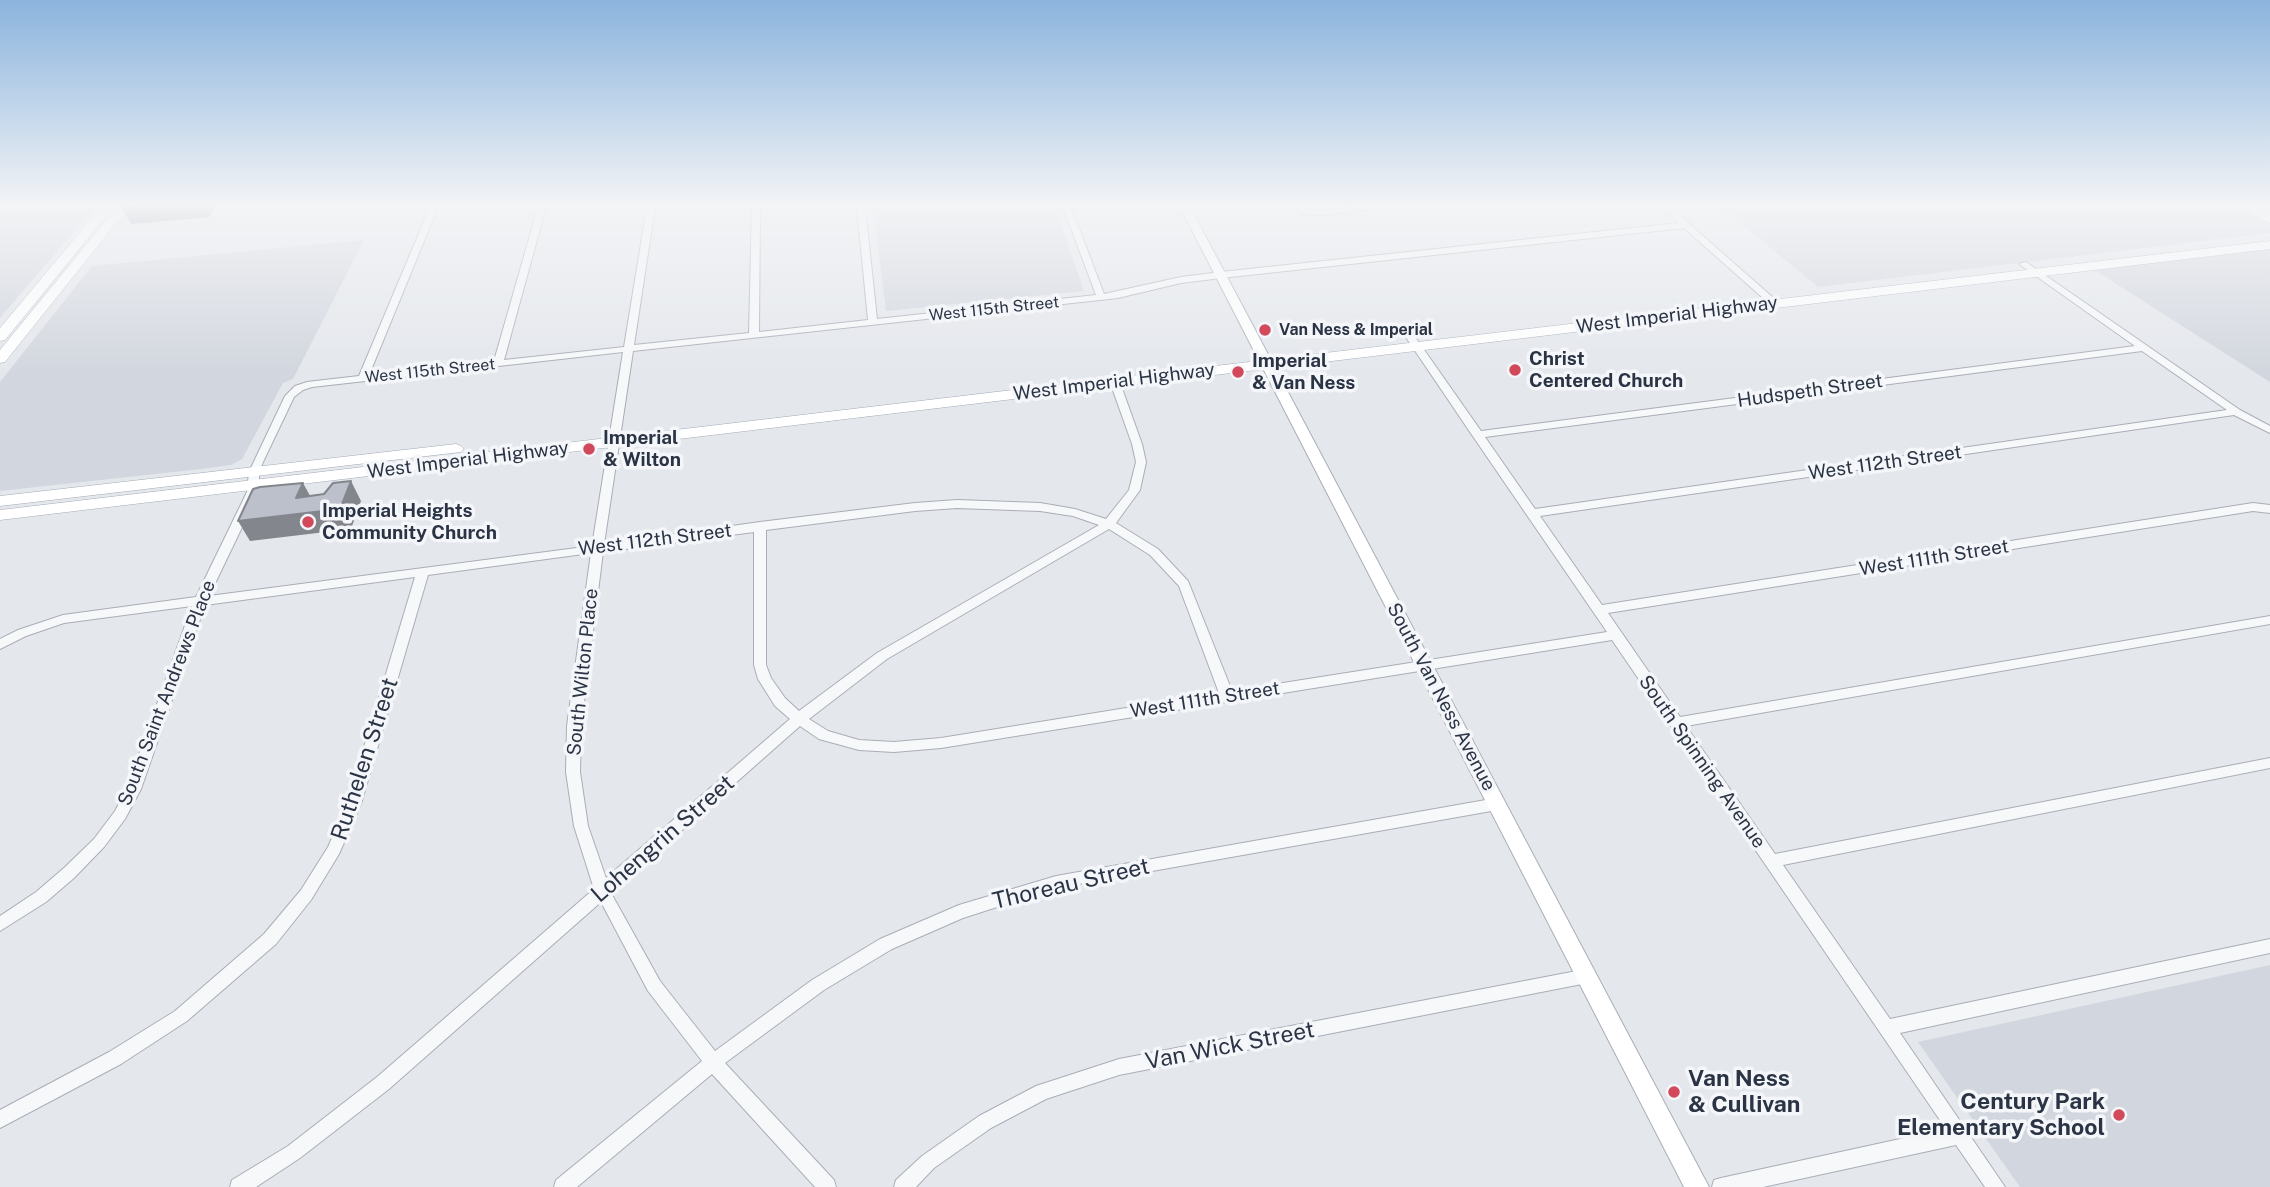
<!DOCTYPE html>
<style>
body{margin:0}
canvas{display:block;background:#e4e7ec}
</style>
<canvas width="2270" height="1187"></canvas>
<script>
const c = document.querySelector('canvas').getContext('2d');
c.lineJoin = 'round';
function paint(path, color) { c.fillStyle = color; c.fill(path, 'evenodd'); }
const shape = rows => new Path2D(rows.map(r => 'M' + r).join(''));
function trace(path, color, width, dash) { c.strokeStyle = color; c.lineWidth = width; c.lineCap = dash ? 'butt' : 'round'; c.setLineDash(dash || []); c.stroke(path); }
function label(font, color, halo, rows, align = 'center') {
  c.font = font + ' "Public Sans",sans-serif'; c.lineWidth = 7; c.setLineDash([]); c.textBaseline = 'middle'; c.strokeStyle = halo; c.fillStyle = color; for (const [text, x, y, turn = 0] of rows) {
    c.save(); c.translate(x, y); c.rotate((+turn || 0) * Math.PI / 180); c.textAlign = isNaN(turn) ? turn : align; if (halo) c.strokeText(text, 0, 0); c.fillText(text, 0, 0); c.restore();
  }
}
paint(shape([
 [0,207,95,207,0,318],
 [873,207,1055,207,1084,291,886,311],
 [1721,207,2242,207,2270,221,2270,233,1818,287],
 [364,240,293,379,283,383,242,459,231,465,201,469,0,491,0,382,92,266],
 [2270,246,2270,382,2093,269],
 [2270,965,2270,1187,2020,1187,1918,1042]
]), '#d2d6de');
const minor = shape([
 [430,207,438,207,369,375,494,361,538,207,546,207,504,360,624,347,647,207,655,207,634,345,749,333,752,207,760,207,759,332,868,320,857,207,865,207,877,319,1096,295,1063,207,1071,207,1104,294,1181,277,1221,272,1679,223,1662,207,1670,207,1778,302,1778,306,1772,306,1684,228,1221,278,1181,283,1118,298,633,351,604,544,760,522,915,503,957,500,1040,503,1075,509,1106,519,1129,490,1136,462,1132,444,1110,382,1111,380,1119,380,1142,444,1146,462,1140,490,1116,523,1158,549,1188,581,1232,691,1607,632,1472,435,1405,336,1407,334,1413,334,1481,431,2135,346,2019,264,2026,262,2240,410,2270,426,2270,433,2234,415,1540,516,1602,605,2253,503,2270,505,2270,513,2253,511,1608,613,1680,717,2270,616,2270,624,1686,726,1775,854,2270,758,2270,768,1783,865,1890,1019,2270,939,2270,953,1900,1033,2005,1187,1985,1187,1956,1145,1763,1187,1712,1187,1714,1180,1721,1178,1946,1129,1612,640,941,748,894,752,859,750,819,739,800,726,611,893,660,981,715,1051,812,980,880,939,959,905,1056,876,1497,798,1502,800,1504,804,1502,808,1497,810,1056,888,963,918,892,949,824,990,725,1063,834,1180,836,1187,815,1187,712,1074,577,1187,554,1187,556,1180,702,1061,648,991,601,902,389,1089,300,1158,256,1187,230,1187,232,1180,288,1146,377,1077,594,889,574,826,566,772,567,726,591,553,428,575,361,804,339,854,311,900,276,944,187,1021,121,1064,0,1128,0,1110,109,1052,175,1011,264,934,301,890,328,847,347,804,415,577,205,605,141,789,125,819,104,847,74,878,46,902,0,931,0,916,36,892,64,868,94,839,115,811,127,788,192,606,64,623,26,636,0,649,0,639,18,630,63,615,196,597,247,492,249,472,285,396,295,386,307,382,359,376,430,207],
 [2142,351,2227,410,1535,509,1485,437,2142,351],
 [623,352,592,546,209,596,259,492,259,472,263,462,294,397,303,390,312,387,623,352],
 [957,508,1040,511,1073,516,1099,525,877,653,799,711,785,698,771,678,766,665,766,530,915,511,957,508],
 [1109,529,1150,555,1179,586,1219,693,941,738,894,742,859,740,828,731,809,719,887,659,1109,529],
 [754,532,754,665,758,679,775,706,790,719,606,878,588,826,580,772,581,726,603,552,754,532],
 [1295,207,1304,207,1308,210,1318,211,1358,207,1382,207,1378,209,1318,215,1303,214,1295,207],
 [1587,969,1593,971,1595,976,1593,981,1587,983,1119,1075,1046,1099,991,1128,934,1168,916,1187,894,1187,896,1180,922,1156,979,1116,1036,1086,1119,1059,1587,969]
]);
const secondary = shape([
 [1180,207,1190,207,1709,1187,1684,1187,1180,207]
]);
const primary = shape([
 [101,207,111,210,5,340,0,341,0,328,101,207],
 [117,207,129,207,5,362,0,363,0,350,117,207],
 [2241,207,2255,207,2270,214,2270,223,2241,207],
 [2270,241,2270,249,0,520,0,510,2270,241],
 [456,444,461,446,464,449,461,452,0,506,0,496,456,444]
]);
trace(minor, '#a9aeb7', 2);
trace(secondary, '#a9aeb7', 2);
trace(primary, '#a3abb8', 1);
paint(minor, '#f7f8fa');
paint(secondary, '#fff');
paint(primary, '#fff');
paint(shape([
 [121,207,216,207,209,217,131,224],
 [351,481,361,501,351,529,250,541,238,521,296,498,303,483,314,503]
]), '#83868d');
const building = shape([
 [351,481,340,509,238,521,253,489,260,487,303,483,296,498,324,494,333,483,351,481]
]);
paint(building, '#bbc0ca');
trace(building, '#83868d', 2);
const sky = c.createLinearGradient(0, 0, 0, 373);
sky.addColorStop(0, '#8bb4dd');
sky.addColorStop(0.55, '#f3f4f6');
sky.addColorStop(1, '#f3f4f600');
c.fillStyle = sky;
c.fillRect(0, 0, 2270, 373);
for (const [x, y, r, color] of [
 [1265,330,7,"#d1495b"],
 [1515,370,7,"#d1495b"],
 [1238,372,7,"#d1495b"],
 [589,449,7,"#d1495b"],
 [308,522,7,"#d1495b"],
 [1674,1092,7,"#d1495b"],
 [2119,1115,7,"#d1495b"]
]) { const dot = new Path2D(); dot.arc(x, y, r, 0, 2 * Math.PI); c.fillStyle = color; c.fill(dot); trace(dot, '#f4f6f9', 2.5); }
label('16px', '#2b3445', '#f4f6f9', [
 ["West 115th Street",994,309,-6],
 ["West 115th Street",430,371,-6]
]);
label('bold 16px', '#2b3445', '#f4f6f9', [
 ["Van Ness & Imperial",1279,330]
], 'left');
label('19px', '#2b3445', '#f4f6f9', [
 ["West Imperial Highway",1677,315,-7],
 ["West Imperial Highway",1114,382,-7],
 ["Hudspeth Street",1810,391,-8],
 ["West Imperial Highway",468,460,-7],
 ["West 112th Street",1885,463,-8],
 ["West 112th Street",655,540,-7],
 ["West 111th Street",1934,558,-9],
 ["South Wilton Place",583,672,-84],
 ["South Saint Andrews Place",167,693,-69],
 ["South Van Ness Avenue",1441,697,62],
 ["West 111th Street",1205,700,-9],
 ["South Spinning Avenue",1702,762,55]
]);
label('bold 19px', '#2b3445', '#f4f6f9', [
 ["Christ",1529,359],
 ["Centered Church",1529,381],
 ["Imperial",1252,361],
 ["& Van Ness",1252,383],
 ["Imperial",603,438],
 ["& Wilton",603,460],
 ["Imperial Heights",322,511],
 ["Community Church",322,533]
], 'left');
label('23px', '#2b3445', '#f4f6f9', [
 ["Ruthelen Street",365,759,-72],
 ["Lohengrin Street",663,839,-41],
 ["Thoreau Street",1071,884,-13],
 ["Van Wick Street",1230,1046,-11]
]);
label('bold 23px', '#2b3445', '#f4f6f9', [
 ["Van Ness",1688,1079],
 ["& Cullivan",1688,1105],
 ["Century Park",2105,1102,"right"],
 ["Elementary School",2105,1128,"right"]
], 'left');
</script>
